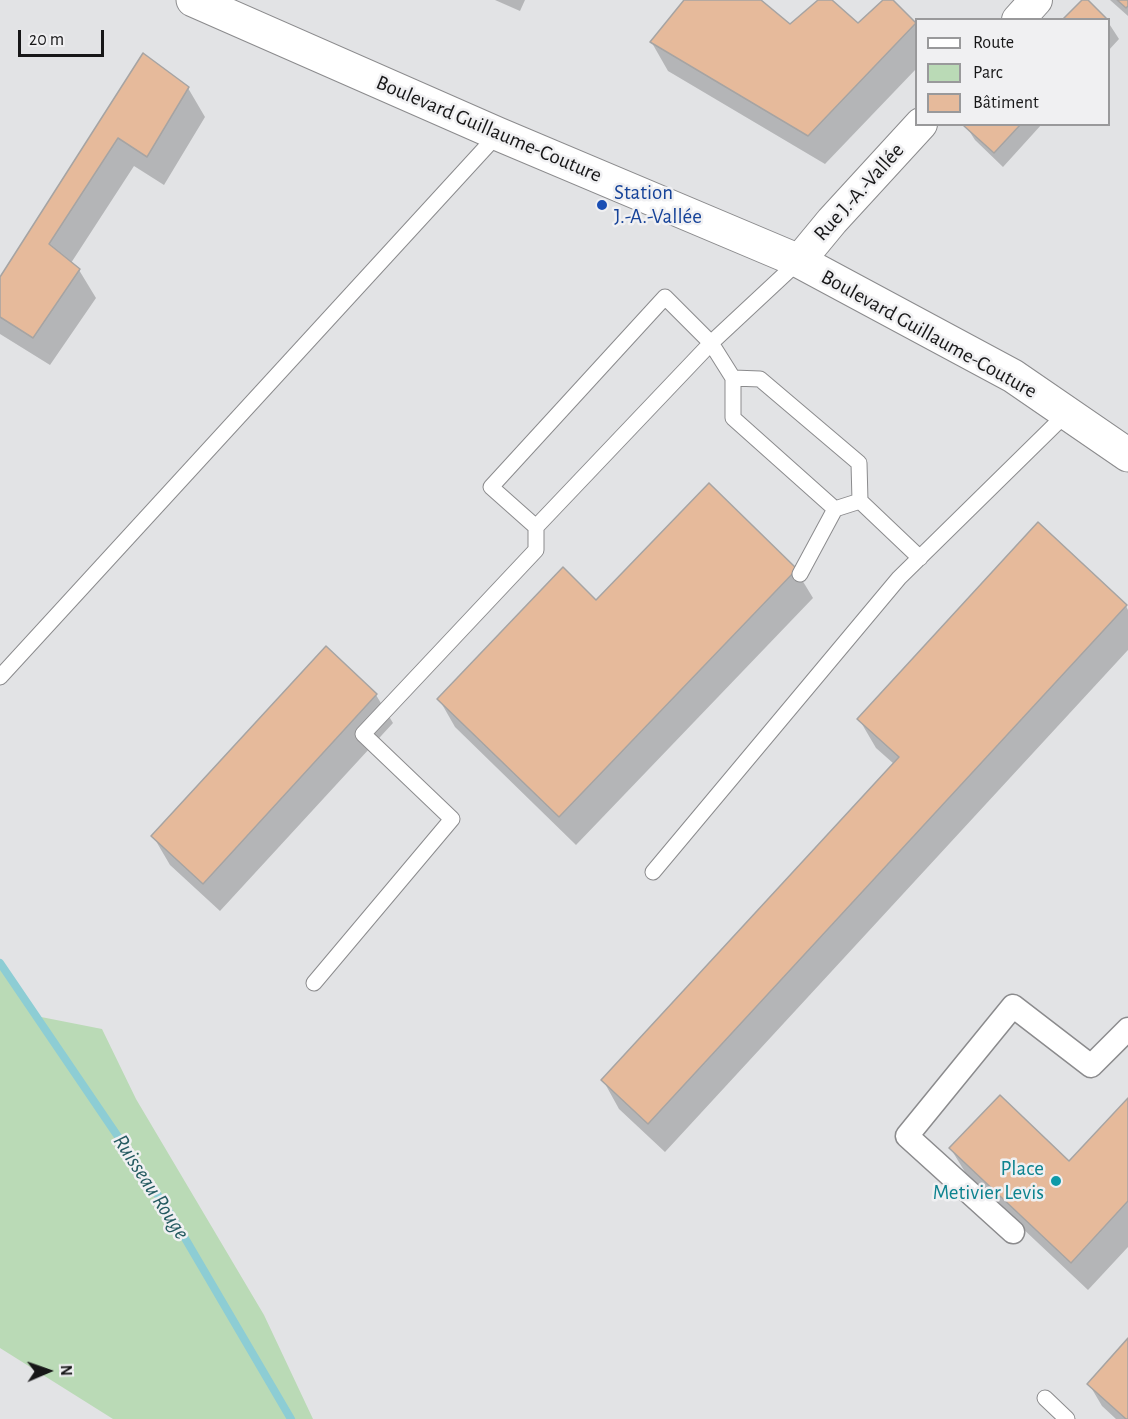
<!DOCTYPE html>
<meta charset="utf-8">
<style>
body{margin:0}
#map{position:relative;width:1128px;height:1419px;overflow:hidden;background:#e2e3e5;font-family:"Alegreya Sans",sans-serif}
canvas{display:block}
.legend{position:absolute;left:915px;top:18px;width:195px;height:108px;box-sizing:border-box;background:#f0f0f2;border:2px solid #99999b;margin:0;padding:8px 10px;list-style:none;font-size:18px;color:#171718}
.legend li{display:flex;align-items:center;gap:12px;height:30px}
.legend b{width:30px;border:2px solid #99999b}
.north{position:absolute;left:18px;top:1341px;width:60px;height:60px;-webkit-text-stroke:4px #f0f0f2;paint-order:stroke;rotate:88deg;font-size:16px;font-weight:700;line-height:24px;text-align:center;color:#171718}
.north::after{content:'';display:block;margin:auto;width:21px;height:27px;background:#171718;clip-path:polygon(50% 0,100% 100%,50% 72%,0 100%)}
.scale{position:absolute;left:18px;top:30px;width:86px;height:27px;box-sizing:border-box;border:3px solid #171718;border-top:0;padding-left:8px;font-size:18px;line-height:21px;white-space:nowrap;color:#171718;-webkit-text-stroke:4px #f0f0f2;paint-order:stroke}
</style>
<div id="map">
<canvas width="1128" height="1419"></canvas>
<ul class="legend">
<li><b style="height:8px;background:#fff"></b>Route</li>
<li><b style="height:16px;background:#badab6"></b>Parc</li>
<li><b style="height:16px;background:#e6ba9b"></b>Bâtiment</li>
</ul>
<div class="north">N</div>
<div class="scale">20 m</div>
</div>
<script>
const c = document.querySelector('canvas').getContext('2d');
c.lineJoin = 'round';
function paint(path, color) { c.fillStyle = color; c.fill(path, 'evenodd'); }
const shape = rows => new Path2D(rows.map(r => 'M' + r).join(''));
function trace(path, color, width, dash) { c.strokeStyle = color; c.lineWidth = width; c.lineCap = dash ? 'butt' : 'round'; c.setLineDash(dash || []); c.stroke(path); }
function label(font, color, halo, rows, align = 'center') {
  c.font = font + ' "Alegreya Sans",sans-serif'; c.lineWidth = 5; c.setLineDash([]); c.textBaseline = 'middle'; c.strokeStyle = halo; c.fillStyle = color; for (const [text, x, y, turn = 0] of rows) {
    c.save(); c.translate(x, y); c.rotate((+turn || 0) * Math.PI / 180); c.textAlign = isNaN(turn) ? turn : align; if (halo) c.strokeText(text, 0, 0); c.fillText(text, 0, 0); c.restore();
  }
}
paint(shape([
 [0,963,36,1016,102,1029,136,1099,264,1315,313,1419,113,1419,0,1348]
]), '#badab6');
paint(shape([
 [495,0,525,0,520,11],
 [686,0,758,0,790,26,820,0,830,0,858,25,885,0,891,0,916,23,916,69,825,164,668,71,652,43],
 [1110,0,1128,0,1128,16],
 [1108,22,1119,39,1108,51],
 [144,55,188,88,205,117,164,185,134,166,71,263,79,270,96,298,50,365,0,334,0,280],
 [968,124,1042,124,1003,167,975,140,966,126],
 [796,570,813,598,576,845,455,727,439,699,596,602],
 [1126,606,1128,610,1128,650,665,1152,619,1109,603,1080,894,764,876,748,859,719],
 [376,695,393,723,220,911,170,865,153,836],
 [1128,1100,1128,1247,1088,1290,968,1177,951,1149,1069,1163],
 [1128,1341,1128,1419,1116,1419,1102,1406,1089,1384]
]), '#0003');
trace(shape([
 [0,963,172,1216,291,1419]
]), '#8dcdd4', 8);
const building = shape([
 [684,0,761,0,790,24,818,0,832,0,858,23,883,0,893,0,916,23,808,136,650,42,684,0],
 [1082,0,1088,0,1108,20,1062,20,1082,0],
 [1117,0,1128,0,1128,6,1126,8,1117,0],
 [143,53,189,87,147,157,118,138,49,244,80,269,33,338,0,317,0,277,143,53],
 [965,124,1021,124,994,153,964,126,965,124],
 [709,483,797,569,559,817,437,699,563,567,596,600,709,483],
 [1038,522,1127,605,648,1124,601,1080,899,757,857,719,1038,522],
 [326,646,377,694,203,884,151,836,326,646],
 [1000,1095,1069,1161,1128,1098,1128,1201,1071,1263,949,1148,1000,1095],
 [1128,1338,1128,1419,1126,1419,1087,1384,1128,1338]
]);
paint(building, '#e6ba9b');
trace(building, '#a6a4a3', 1.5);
const service = shape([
 [733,378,760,379,859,463,860,501,835,509,733,418,733,378,711,343,665,297,491,487,536,527,711,343,799,261],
 [860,501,920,558],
 [800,574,835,509],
 [0,677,498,134],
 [653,872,899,578,1067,413],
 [314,983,452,819,363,734,536,550,536,527],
 [1045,1398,1067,1419]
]);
const pedestrian = shape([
 [1013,1232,907,1136,1013,1006,1091,1066,1128,1029]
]);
const minor = shape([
 [1018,20,1036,0],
 [799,261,832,221,921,124]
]);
const primary = shape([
 [193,0,498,134,799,261,1013,376,1128,455]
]);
trace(service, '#8b8b8d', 17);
trace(pedestrian, '#8b8b8d', 25);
trace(minor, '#8b8b8d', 34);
trace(primary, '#8b8b8d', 35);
trace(service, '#fff', 15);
trace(pedestrian, '#fff', 22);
trace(minor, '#fff', 32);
trace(primary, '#fff', 33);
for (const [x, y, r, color] of [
 [602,205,6,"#1a4fb4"],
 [1056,1181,6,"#0f9aa8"]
]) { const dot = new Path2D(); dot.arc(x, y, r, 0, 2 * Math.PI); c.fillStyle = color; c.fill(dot); trace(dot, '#f0f0f2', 2); }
label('21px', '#171718', '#f0f0f2', [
 ["Boulevard Guillaume-Couture",489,129,23],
 ["Rue J.-A.-Vallée",859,192,-48],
 ["Boulevard Guillaume-Couture",929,334,29]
]);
label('21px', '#164399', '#f0f0f2', [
 ["Station",614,193],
 ["J.-A.-Vallée",614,217]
], 'left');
label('21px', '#0d838f', '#f0f0f2', [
 ["Place",1044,1169],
 ["Metivier Levis",1044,1193]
], 'right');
label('italic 22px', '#245a60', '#f0f0f2', [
 ["Ruisseau Rouge",151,1187,57]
]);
</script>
